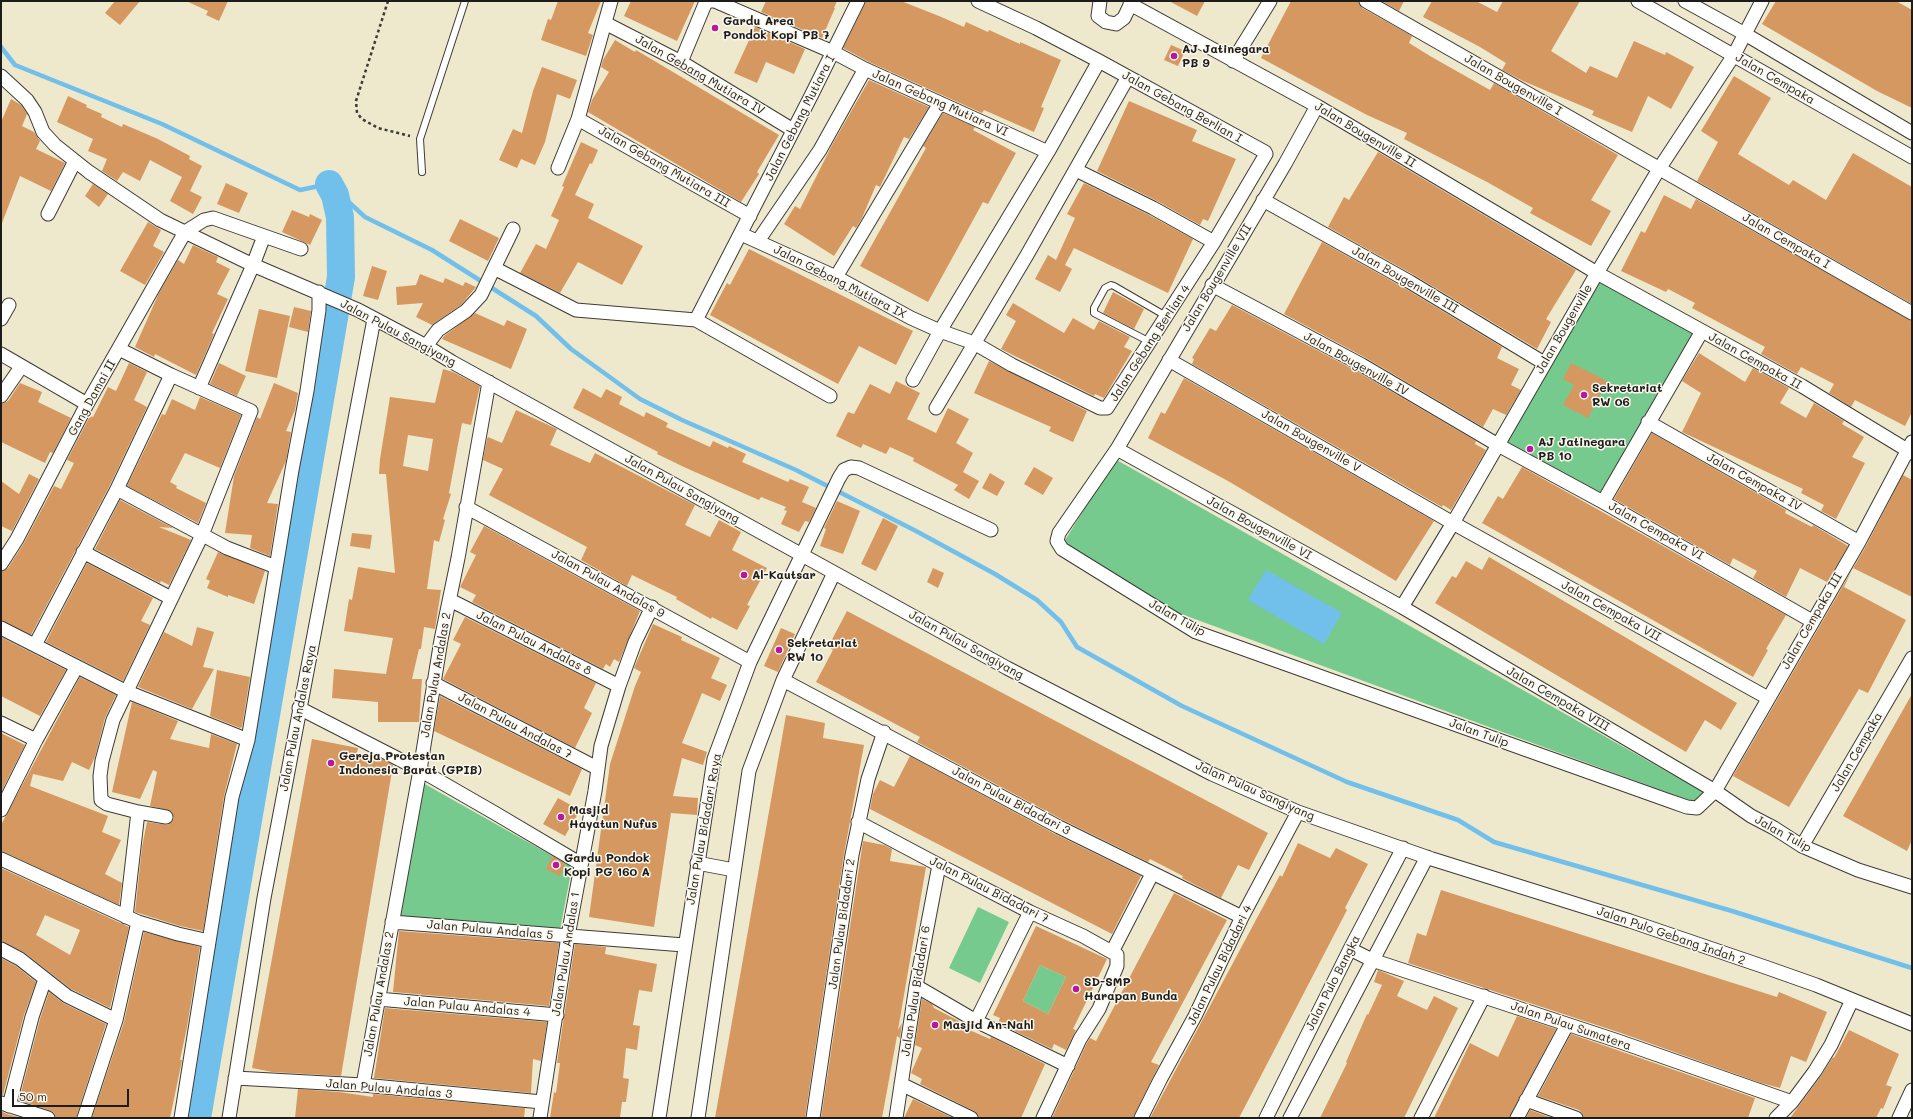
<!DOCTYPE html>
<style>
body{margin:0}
#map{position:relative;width:1913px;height:1119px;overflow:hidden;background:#eee8cc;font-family:Mali,sans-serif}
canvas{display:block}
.frame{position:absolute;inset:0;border:2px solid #1c1c1c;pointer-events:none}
.scale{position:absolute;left:12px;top:1089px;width:117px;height:18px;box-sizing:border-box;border:2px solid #1c1c1c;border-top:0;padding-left:5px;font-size:12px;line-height:14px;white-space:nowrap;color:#1c1c1c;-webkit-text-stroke:3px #fbf7ec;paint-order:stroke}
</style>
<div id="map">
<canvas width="1913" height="1119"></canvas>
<div class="frame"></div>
<div class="scale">50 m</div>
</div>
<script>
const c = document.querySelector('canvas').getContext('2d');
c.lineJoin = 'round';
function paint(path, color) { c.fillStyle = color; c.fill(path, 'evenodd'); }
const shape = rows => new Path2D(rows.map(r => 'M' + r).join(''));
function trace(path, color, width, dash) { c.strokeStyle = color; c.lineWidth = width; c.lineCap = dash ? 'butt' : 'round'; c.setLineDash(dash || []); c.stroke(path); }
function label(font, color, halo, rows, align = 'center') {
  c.font = font + ' Mali,sans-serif'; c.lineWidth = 3; c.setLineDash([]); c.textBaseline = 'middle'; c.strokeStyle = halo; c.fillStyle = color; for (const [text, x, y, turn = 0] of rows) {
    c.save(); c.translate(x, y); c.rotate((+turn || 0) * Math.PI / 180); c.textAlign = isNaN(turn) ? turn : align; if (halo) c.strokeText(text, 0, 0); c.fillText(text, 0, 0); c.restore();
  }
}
paint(shape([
 [1597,273,1702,331,1603,502,1498,445],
 [1115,459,1703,792,1696,803,1162,607,1059,550],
 [423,783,572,867,560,930,398,918],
 [978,907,1009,922,980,983,949,968],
 [1040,965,1066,977,1048,1014,1023,1001]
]), '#77ca8d');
paint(shape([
 [1266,570,1342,613,1324,644,1248,600]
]), '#71bfeb');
trace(shape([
 [1,47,15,65,162,124,300,190,329,184,365,217,432,250,536,316,571,349,640,399,682,420,796,470,916,531,995,574,1037,600,1061,622,1077,647,1182,706,1347,782,1458,820,1494,842,1732,911,1912,968]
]), '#71bfeb', 4.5);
trace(shape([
 [197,1118,341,277,340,217,335,195,329,184]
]), '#71bfeb', 28);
paint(shape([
 [115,1,140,1,120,25,105,13],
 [186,1,228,1,219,21,206,15,208,11],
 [558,1,601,1,588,33,593,35,586,56,541,40,548,19,551,20],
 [631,1,695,1,677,41,624,16],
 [766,1,837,1,834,8,835,8,822,38,761,12],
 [866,1,901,1,939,16,964,27,966,22,988,32,989,30,1020,44,1020,42,1061,60,1041,107,1044,108,1034,132,984,110,982,113,869,62,843,48],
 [1169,1,1205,1,1197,16],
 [1291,1,1358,1,1362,8,1412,36,1409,43,1430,56,1490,90,1494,83,1618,155,1591,200,1611,211,1591,246,1530,213,1533,208,1487,182,1404,139,1407,133,1367,115,1261,58],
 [1382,1,1404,1,1399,11],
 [1432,1,1476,1,1497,12,1503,1,1580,1,1551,51,1586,73,1590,66,1617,78,1634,41,1665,55,1666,52,1694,67,1671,109,1648,96,1632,132,1592,115,1594,111,1523,81,1502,70,1506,63,1480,47,1423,17],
 [1776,1,1896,1,1912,10,1912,108,1877,91,1762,24],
 [755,27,805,49,794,74,766,62,757,83,734,73],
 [615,40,635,52,636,50,779,135,757,172,759,174,741,202,588,112,592,100,609,72,601,67,603,60],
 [1171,45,1185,51,1178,66,1164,60],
 [542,67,577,80,570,99,557,94,545,142,535,165,521,159,517,168,499,160,513,129,522,133,533,91],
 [1734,76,1771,98,1738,154,1789,185,1793,180,1826,200,1853,153,1912,187,1912,304,1697,181,1718,142,1701,131],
 [869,80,929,107,909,139,904,137,880,187,876,185,862,218,856,228,853,226,834,256,784,224,795,206,800,209,832,145],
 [68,96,87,105,86,107,102,114,101,117,122,127,123,124,158,139,190,156,189,159,202,166,190,191,202,197,193,214,170,201,182,177,150,160,140,181,123,172,117,181,102,171,107,159,88,151,93,139,57,122],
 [11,99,21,105,27,114,22,126,34,132,40,141,36,149,65,163,51,191,20,176,2,223,1,122],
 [1129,101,1197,130,1192,141,1236,159,1208,221,1203,219,1200,225,1157,201,1097,171],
 [943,113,975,127,973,130,1016,153,988,204,983,202,928,302,860,266,926,148,923,146],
 [581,142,598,150,592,164,590,163,575,195,594,204,588,218,643,246,622,285,578,262,560,293,520,273,536,244,546,249,559,220,551,216,564,187,562,186],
 [1378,152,1576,270,1546,319,1551,322,1537,349,1414,275,1328,227,1344,197,1349,200],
 [226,183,248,193,239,213,217,204],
 [1084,183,1149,215,1193,239,1168,293,1074,248,1065,265,1072,269,1060,292,1035,279,1048,255,1056,260,1075,218,1067,214],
 [93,184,108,194,99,207,85,196],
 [1664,195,1691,209,1696,199,1912,321,1912,412,1905,426,1855,400,1851,407,1829,393,1834,384,1801,367,1797,374,1761,354,1765,347,1692,308,1695,303,1668,289,1666,292,1621,271,1641,231,1645,233],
 [292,210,309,217,310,214,322,220,310,245,282,232],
 [460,219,499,238,488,261,449,241],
 [148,222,161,230,153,246,164,252,145,285,120,271],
 [1322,242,1406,289,1502,347,1497,358,1519,369,1511,385,1521,390,1506,415,1493,409,1483,427,1366,358,1284,314],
 [193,245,218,257,216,262,230,269,217,294,228,299,212,333,214,334,196,375,155,354,154,357,135,347,159,293,178,260,184,264],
 [749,249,913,331,896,365,859,346,838,384,710,315,727,283,730,285],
 [372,266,387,271,378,300,363,296],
 [420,274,443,283,445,278,463,286,465,282,476,287,461,305,432,325,416,317,423,303,397,305,396,287,416,285],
 [1113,292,1144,309,1134,329,1103,313],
 [1013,303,1064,333,1073,318,1094,330,1099,321,1130,337,1124,347,1132,351,1104,398,1095,394,1094,396,1001,349,1016,321,1006,315],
 [1232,305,1358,372,1476,441,1475,444,1486,450,1451,510,1443,505,1442,507,1192,364,1194,359,1192,358,1210,328,1216,331],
 [294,307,311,311,308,332,289,327],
 [259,309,290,316,277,378,245,371],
 [475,313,504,326,507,320,527,329,511,369,442,339,444,336],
 [1699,353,1745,382,1753,368,1789,388,1780,403,1806,418,1814,403,1844,421,1842,424,1864,437,1852,457,1865,463,1836,519,1821,511,1824,505,1801,493,1803,489,1682,432,1701,393,1682,381],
 [989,361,1087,411,1073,442,1049,431,1051,427,974,393],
 [129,363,147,372,134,400,147,407,110,485,31,635,1,620,1,572,8,568,24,543,54,486,61,489,74,463,67,460,90,416,93,417,108,387,116,391],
 [219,363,246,376,237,396,210,384],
 [1571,363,1607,381,1588,418,1563,405,1574,385,1563,379],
 [443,369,453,372,480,386,471,425,462,423,449,493,451,494,443,519,445,520,439,542,434,540,427,589,441,590,435,629,424,627,421,649,419,649,412,679,422,679,419,722,378,722,378,702,332,698,334,669,386,674,393,638,344,631,349,599,352,600,358,567,395,573,386,474,379,474,380,459,390,397,435,403],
 [408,435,433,439,428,471,403,466],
 [1184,378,1434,521,1396,581,1228,481,1148,438,1161,412,1165,414],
 [896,381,920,393,907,419,936,433,948,408,969,419,956,443,973,453,963,472,979,481,969,499,954,490,958,485,913,461,914,458,890,447,886,454,863,444,861,448,836,436,848,412,854,414,870,384,890,394],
 [20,383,42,392,38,402,71,418,53,453,50,452,45,463,1,442,1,404,8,401],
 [274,383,298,393,295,410,286,431,291,432,286,461,267,503,278,504,270,556,250,548,252,535,225,533,234,476,257,417,260,419],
 [583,388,601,398,606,389,622,397,619,404,644,417,646,412,668,423,666,427,710,447,713,441,728,448,729,446,746,454,742,462,788,482,790,479,809,487,802,502,816,508,809,522,805,521,799,532,781,524,787,511,784,510,786,507,761,497,759,500,686,468,657,454,658,452,573,408],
 [200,397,241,415,220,468,185,453,170,482,177,486,176,488,206,503,198,523,127,486,162,414,165,415,172,399,195,410],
 [516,410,557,429,550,445,590,463,595,453,695,505,685,525,710,537,719,520,741,532,732,550,767,568,747,605,750,606,737,630,712,617,711,619,676,599,677,597,632,575,627,586,581,560,587,547,489,495,503,469,483,460,487,439,488,437,502,443],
 [1652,433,1786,510,1785,513,1812,527,1813,525,1848,546,1827,582,1800,568,1786,597,1753,578,1757,571,1733,558,1730,565,1614,499],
 [1034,467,1053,478,1043,495,1024,484],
 [1522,467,1786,615,1766,649,1768,650,1753,677,1482,523,1498,496,1503,499],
 [990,473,1005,482,997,496,982,488],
 [29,474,39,479,12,531,1,526,1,481,19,494],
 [1903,475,1912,480,1912,597,1853,568,1844,587,1906,620,1868,693,1859,689,1789,807,1733,776,1866,546],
 [120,500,173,528,159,527,191,540,169,585,161,581,160,583,95,549],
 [837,501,860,511,843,554,820,546,826,529,824,528],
 [883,518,898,526,876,571,861,564],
 [484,526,640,611,619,662,614,659,610,667,606,664,603,669,472,602,476,595,460,587,476,555,470,552],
 [352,533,372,535,370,549,350,546],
 [218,552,265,571,254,604,228,595,228,597,207,588,210,581,206,579],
 [1489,557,1737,703,1721,730,1705,720,1686,752,1435,603,1452,576,1456,578,1466,561,1482,570],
 [87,563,153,598,141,621,150,625,123,681,46,642],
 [933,568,944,573,938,588,927,582],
 [847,611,1268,833,1249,870,1238,865,1221,898,1182,878,1183,876,1150,859,1148,862,1063,820,917,742,920,737,816,682,833,650,828,647],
 [465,617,596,683,584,708,592,713,575,748,443,679,461,644,453,640],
 [653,624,682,637,681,640,720,658,711,678,727,685,720,701,702,693,682,743,707,752,703,765,682,758,673,796,698,798,697,815,671,813,654,927,589,917,610,764,635,686,641,672,634,668],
 [197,627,214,632,203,667,214,669,192,709,138,687,164,632,192,646],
 [781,628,795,634,778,672,764,666],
 [1,637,66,670,40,716,1,696],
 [217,670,250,677,242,727,240,728,210,716],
 [80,677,116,695,105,718,95,757,89,770,72,762,63,781,33,774,30,786,108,816,102,832,121,840,105,874,122,883,119,905,1,851,1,825],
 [1912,694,1912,840,1907,851,1843,816],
 [440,696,582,769,570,796,434,731],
 [132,702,178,721,170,739,209,748,211,734,237,744,224,796,203,931,180,926,135,912,142,847,147,822,168,825,174,818,171,811,150,806,157,772,153,770,140,799,112,792],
 [786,715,825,723,823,738,864,745,844,854,805,1118,715,1118],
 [1,733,25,745,1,792],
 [312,739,358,748,357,753,374,755,393,765,341,1076,272,1072,252,1068],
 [910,756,1055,834,1141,876,1112,934,870,809,873,794,880,780,894,787],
 [558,798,580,810,565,836,543,824],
 [863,841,884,845,892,849,890,861,926,867,898,1030,902,1023,900,1038,897,1036,882,1118,821,1118],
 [1298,843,1330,858,1336,848,1368,864,1345,908,1347,910,1239,1118,1150,1118,1280,875,1282,877],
 [552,856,565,864,560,876,546,869],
 [1,868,129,927,110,1008,71,989,25,953,1,941],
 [45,915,80,930,70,955,36,935],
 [1441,890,1777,997,1779,992,1827,1012,1806,1062,1791,1056,1780,1088,1761,1083,1621,1033,1408,963,1417,933,1426,936],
 [1174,893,1227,920,1151,1062,1159,1065,1133,1118,1052,1118,1087,1043,1090,1038,1096,1041],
 [1036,926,1107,959,1073,1029,1076,1030,1066,1050,1054,1044,1052,1049,998,1023,1000,1018,993,1015],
 [1040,965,1066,977,1048,1014,1023,1001],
 [399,931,559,943,549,1006,393,992],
 [144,932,200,947,187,1027,180,1060,182,1060,180,1070,170,1118,92,1118,124,1022],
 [575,944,606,947,605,954,657,964,652,992,639,990,633,1025,640,1026,637,1050,626,1048,623,1078,629,1079,626,1102,622,1102,620,1118,550,1118,554,1092,556,1093,560,1063,557,1063],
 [1,958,16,966,36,982,24,1015,3,1095,1,1095],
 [1378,970,1404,981,1397,996,1427,1010,1434,996,1458,1008,1404,1118,1320,1118,1347,1063,1346,1062,1367,1014,1368,1015,1382,985,1374,982],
 [49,992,63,1003,106,1024,76,1118,56,1118,54,1113,51,1111,19,1100,40,1019],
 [922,999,932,1004,934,1008,959,1021,958,1025,990,1039,991,1037,1045,1064,1021,1118,979,1118,974,1111,920,1084,922,1079,911,1073,922,1048,915,1045],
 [385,1008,547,1022,541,1061,533,1059,531,1093,374,1078],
 [1517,1016,1556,1029,1509,1118,1434,1118,1470,1043,1498,1057],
 [1849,1030,1899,1054,1886,1085,1892,1087,1883,1109,1881,1108,1876,1118,1790,1118,1821,1076,1833,1057,1834,1058],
 [1571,1034,1755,1098,1748,1118,1584,1118,1582,1113,1579,1110,1538,1096],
 [298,1089,339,1092,373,1097,373,1094,525,1108,524,1118,295,1118],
 [913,1099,953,1118,904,1118],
 [1530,1110,1552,1118,1526,1118],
 [1,1111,7,1114,22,1118,1,1118]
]), '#d69861');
const service = shape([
 [422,172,420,139,465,1],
 [1150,342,1094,313,1094,308,1105,288,1111,285,1114,286,1166,316]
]);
const minor = shape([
 [978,1,1036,28,1099,61,1265,152,1266,154,1214,242,1153,208,1076,170],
 [1100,1,1098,16,1106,22,1116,24,1124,18,1132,1],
 [1366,1,1912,313],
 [1638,1,1912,157],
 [1685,1,1745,34,1912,133],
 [1130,4,1317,106,1597,273,1802,386,1912,453],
 [605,23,681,62,793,130],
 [1233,61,1270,1],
 [681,62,705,4,709,1,715,1,833,52,865,69,1048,152],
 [1,76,27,100,35,112,43,132,55,145,89,172,160,220,253,265,358,310,426,346,452,362,1007,668,1212,774,1298,812,1432,859,1630,921,1765,967,1816,985,1912,1024],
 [1317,106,1285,164,1117,449,1059,533,1057,541,1062,549,1196,632,1667,800,1687,807,1697,808,1715,791,1859,542,1912,442],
 [578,119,750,216],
 [558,168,578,119,611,1],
 [1263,200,1410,282,1544,363],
 [48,214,75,161],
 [741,234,836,277,911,318,940,331,974,343,1012,365,1100,408,1107,408,1214,242],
 [758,241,820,150,865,69],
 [494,268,576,310,696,320,830,396],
 [836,277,940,103],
 [1212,285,1362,365,1498,445,1603,502,1812,621],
 [1,319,9,305],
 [696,320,812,94,858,1],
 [426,346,438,330,466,311,481,295,513,229],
 [119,349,171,375,251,411,202,535,113,720,102,761,100,776,101,800,107,804,138,812,166,817],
 [1,354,87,404],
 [1169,360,1453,523,1768,698],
 [913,380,940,331,1048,152,1099,61],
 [199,388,253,265,264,236],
 [1,396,21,367],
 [936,408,1027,255,1128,77],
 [1648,422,1859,542],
 [1117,449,1402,607,1715,791,1751,816,1774,828,1802,846,1858,870,1912,887],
 [117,489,227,548,276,567],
 [1603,502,1702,331],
 [466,507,750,662],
 [83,552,171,598],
 [1,564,17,539,87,404,185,232,204,220,213,218,301,249],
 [450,600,619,686],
 [1402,607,1453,523,1597,273,1659,169,1734,55,1762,1],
 [1,628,125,691,248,740],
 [35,645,117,489,171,375],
 [783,680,1059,827,1242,917],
 [433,683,597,768],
 [299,708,420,770,493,812,581,864],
 [1,723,36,740],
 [1,810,36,740,76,668],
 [858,822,939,865,1030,912,1083,936,1117,955,1117,966,1099,1009,1080,1039,1043,1118],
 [1802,846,1912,658],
 [1,859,138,922,178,934,209,941],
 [697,863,734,870],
 [126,917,138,812],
 [392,922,684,945],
 [1,949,20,959,67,996,116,1020],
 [1350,949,1372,960,1618,1041,1792,1102],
 [1112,952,1152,874],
 [916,986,976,1021,1068,1066],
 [378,999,557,1015],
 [976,1021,1030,912],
 [235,1078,363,1085,542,1102],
 [901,1084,971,1118],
 [363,1085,420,770,441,640,458,558,489,382],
 [1526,1100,1576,1118],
 [1,1103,48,1118],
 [9,1106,32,1017,45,979],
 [84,1118,116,1020,138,922],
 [181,1118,232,797,248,740,292,470,307,391,319,310,319,292],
 [229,1118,264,898,374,319],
 [540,1118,568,936,595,791,601,746,619,686,635,642,652,607],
 [659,1118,714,759,750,662,839,478,844,470,851,467,859,468,991,530],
 [698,1118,749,771,783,680,834,573],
 [813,1118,852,855,868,779,884,732],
 [896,1118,916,986,939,865],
 [1141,1118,1160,1080,1195,1016,1242,917,1298,812],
 [1266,1118,1350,949,1403,848],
 [1290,1118,1427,857],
 [1421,1118,1484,996],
 [1517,1118,1567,1025],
 [1776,1118,1792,1102,1815,1071,1831,1045,1852,1000],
 [1899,1118,1912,1090]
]);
trace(service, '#3c3b36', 8);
trace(minor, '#3c3b36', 15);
trace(shape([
 [388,1,356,101,357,113,362,119,378,128,410,136]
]), '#3c3b36', 2.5, [3, 3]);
trace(service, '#fff', 6);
trace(minor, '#fff', 13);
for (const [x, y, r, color] of [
 [715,28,4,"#b5179e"],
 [1174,56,4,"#b5179e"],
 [1584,395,4,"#b5179e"],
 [1530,449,4,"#b5179e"],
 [744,575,4,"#b5179e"],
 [779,650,4,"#b5179e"],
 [331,763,4,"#b5179e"],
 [561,817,4,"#b5179e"],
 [556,865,4,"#b5179e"],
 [1076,989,4,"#b5179e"],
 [935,1025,4,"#b5179e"]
]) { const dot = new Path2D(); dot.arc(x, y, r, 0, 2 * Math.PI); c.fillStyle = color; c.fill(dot); trace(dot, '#fbf7ec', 1.5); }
label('bold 12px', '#1c1c1c', '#fbf7ec', [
 ["Gardu Area",723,21],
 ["Pondok Kopi PB 7",723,35],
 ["AJ Jatinegara",1182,49],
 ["PB 9",1182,63],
 ["Sekretariat",1592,388],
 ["RW 06",1592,402],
 ["AJ Jatinegara",1538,442],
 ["PB 10",1538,456],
 ["Al-Kautsar",752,575],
 ["Sekretariat",787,643],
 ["RW 10",787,657],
 ["Gereja Protestan",339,756],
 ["Indonesia Barat (GPIB)",339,770],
 ["Masjid",569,810],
 ["Hayatun Nufus",569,824],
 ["Gardu Pondok",564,858],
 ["Kopi PG 160 A",564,872],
 ["SD-SMP",1084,982],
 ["Harapan Bunda",1084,996],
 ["Masjid An-Nahl",943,1025]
], 'left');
label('12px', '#1c1c1c', '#fbf7ec', [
 ["Jalan Gebang Mutiara IV",700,75,30],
 ["Jalan Cempaka",1775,79,30],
 ["Jalan Bougenville I",1513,85,30],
 ["Jalan Gebang Mutiara VI",940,103,24],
 ["Jalan Gebang Berlian I",1182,107,29],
 ["Jalan Gebang Mutiara I",800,118,-63],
 ["Jalan Bougenville II",1365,135,31],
 ["Jalan Gebang Mutiara III",664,167,30],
 ["Jalan Cempaka I",1786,241,30],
 ["Jalan Bougenville VII",1217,278,-59],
 ["Jalan Bougenville III",1405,280,30],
 ["Jalan Gebang Mutiara IX",840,282,27],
 ["Jalan Bougenville",1564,329,-60],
 ["Jalan Pulau Sangiyang",398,333,28],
 ["Jalan Gebang Berlian 4",1150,343,-57],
 ["Jalan Cempaka II",1755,361,29],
 ["Jalan Bougenville IV",1356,364,29],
 ["Gang Damai II",92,398,-61],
 ["Jalan Bougenville V",1311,441,30],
 ["Jalan Cempaka IV",1754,482,29],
 ["Jalan Pulau Sangiyang",682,489,29],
 ["Jalan Bougenville VI",1259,528,29],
 ["Jalan Cempaka VI",1656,531,29],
 ["Jalan Pulau Andalas 9",608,584,29],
 ["Jalan Cempaka VII",1611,611,29],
 ["Jalan Tulip",1177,618,29],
 ["Jalan Cempaka III",1812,621,-60],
 ["Jalan Pulau Andalas 8",534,643,27],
 ["Jalan Pulau Sangiyang",966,645,29],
 ["Jalan Pulau Andalas 2",436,675,-80],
 ["Jalan Cempaka VIII",1558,699,30],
 ["Jalan Pulau Andalas Raya",298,718,-79],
 ["Jalan Pulau Andalas 7",515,726,28],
 ["Jalan Tulip",1479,733,20],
 ["Jalan Cempaka",1857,752,-60],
 ["Jalan Pulau Sangiyang",1255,791,24],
 ["Jalan Pulau Bidadari 3",1011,801,28],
 ["Jalan Pulau Bidadari Raya",704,829,-80],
 ["Jalan Tulip",1783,834,29],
 ["Jalan Pulau Bidadari 7",989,890,27],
 ["Jalan Pulau Bidadari 2",842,924,-82],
 ["Jalan Pulau Andalas 5",490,930,5],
 ["Jalan Pulo Gebang Indah 2",1671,936,19],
 ["Jalan Pulau Andalas 1",566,954,-81],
 ["Jalan Pulau Bidadari 4",1220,965,-64],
 ["Jalan Pulo Bangka",1333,983,-63],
 ["Jalan Pulau Bidadari 6",916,991,-81],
 ["Jalan Pulau Andalas 2",379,994,-80],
 ["Jalan Pulau Andalas 4",467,1007,5],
 ["Jalan Pulau Sumatera",1571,1026,19],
 ["Jalan Pulau Andalas 3",389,1089,5]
]);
</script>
